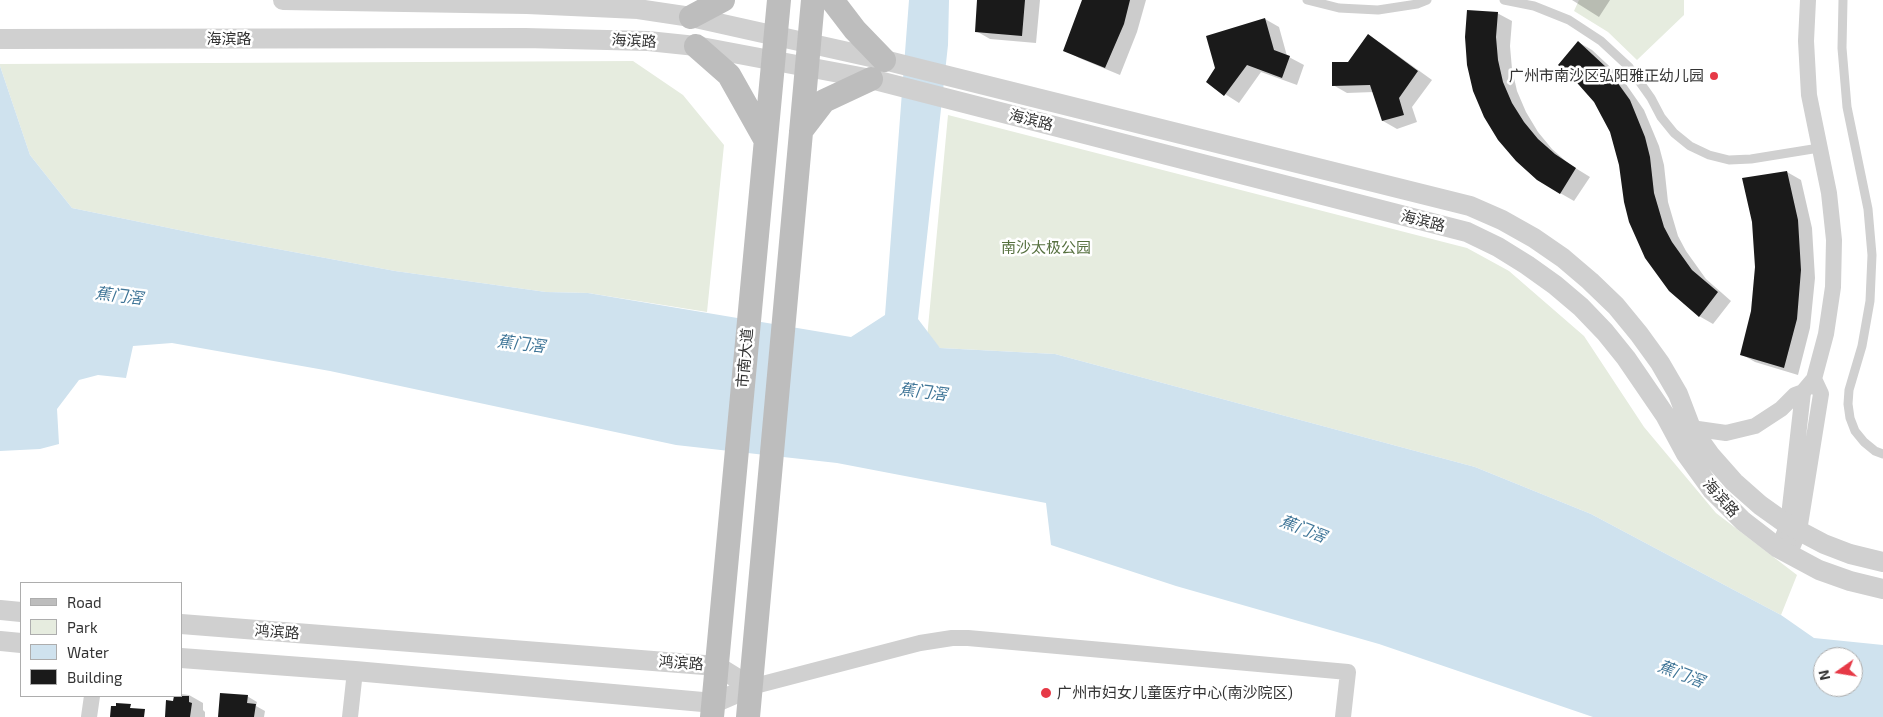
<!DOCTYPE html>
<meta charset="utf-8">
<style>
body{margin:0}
#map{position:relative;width:1883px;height:717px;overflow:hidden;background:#fff;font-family:"Exo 2",sans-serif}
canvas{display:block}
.legend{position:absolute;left:20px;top:582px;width:162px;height:115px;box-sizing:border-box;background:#fff;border:1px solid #adadad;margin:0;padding:6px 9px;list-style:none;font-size:15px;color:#333}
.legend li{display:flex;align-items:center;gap:10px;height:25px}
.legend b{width:25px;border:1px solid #adadad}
.north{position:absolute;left:1813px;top:647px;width:50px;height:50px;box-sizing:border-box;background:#fff;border:1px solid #adadad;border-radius:50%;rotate:257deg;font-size:14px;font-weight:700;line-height:20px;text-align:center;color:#333}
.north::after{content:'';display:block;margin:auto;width:18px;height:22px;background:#e63946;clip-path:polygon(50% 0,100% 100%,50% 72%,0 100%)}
</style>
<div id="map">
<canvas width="1883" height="717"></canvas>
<ul class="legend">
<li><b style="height:6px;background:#bdbdbd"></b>Road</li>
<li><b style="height:14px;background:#e6ecdf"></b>Park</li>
<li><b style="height:14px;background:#cfe2ee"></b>Water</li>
<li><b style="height:14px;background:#1a1a1a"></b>Building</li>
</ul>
<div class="north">N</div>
</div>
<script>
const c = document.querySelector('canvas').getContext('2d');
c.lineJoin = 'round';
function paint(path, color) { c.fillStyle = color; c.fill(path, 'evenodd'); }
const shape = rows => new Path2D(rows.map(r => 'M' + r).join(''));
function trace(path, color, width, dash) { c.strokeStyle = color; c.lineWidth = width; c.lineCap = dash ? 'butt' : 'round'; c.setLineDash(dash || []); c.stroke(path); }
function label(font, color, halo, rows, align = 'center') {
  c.font = font + ' "Exo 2","Noto Sans SC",sans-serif'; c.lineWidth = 5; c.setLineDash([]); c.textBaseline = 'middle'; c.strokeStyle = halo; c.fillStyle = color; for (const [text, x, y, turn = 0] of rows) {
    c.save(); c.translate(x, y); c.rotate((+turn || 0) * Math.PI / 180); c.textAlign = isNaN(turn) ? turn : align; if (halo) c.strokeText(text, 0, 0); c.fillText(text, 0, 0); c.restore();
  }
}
paint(shape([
 [1579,0,1684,0,1684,15,1637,60,1608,32,1574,11],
 [633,61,683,95,724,145,707,312,588,293,546,292,395,271,208,236,72,208,30,155,0,66,0,64],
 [948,115,1467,248,1509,271,1584,336,1644,427,1716,513,1797,575,1781,615,1591,514,1475,467,1055,354,940,348,927,338]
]), '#e6ecdf');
paint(shape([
 [909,0,949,0,948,45,918,319,940,348,1055,354,1475,467,1591,514,1781,615,1814,638,1883,645,1883,717,1593,717,1379,644,1176,586,1051,545,1046,503,837,463,676,445,330,371,172,343,133,346,126,378,98,375,79,380,57,409,59,444,40,449,0,451,0,66,30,155,72,208,208,236,395,271,546,292,588,293,851,337,885,315],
 [1823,657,1853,657,1853,687,1823,687]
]), '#cfe2ee');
paint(shape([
 [979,0,1040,0,1036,43,990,39,976,31],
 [1083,0,1146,0,1137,32,1120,75,1079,58,1065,50],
 [1572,0,1610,0,1599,17],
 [1497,13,1512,21,1510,46,1512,69,1517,91,1526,112,1538,132,1552,149,1569,164,1590,177,1574,201,1560,193,1485,116],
 [1265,19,1279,27,1287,56,1304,65,1297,85,1261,72,1239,103,1225,94],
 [1368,36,1382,44,1432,80,1412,107,1417,122,1397,129,1383,121,1374,92,1347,93,1333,85],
 [1578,42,1592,50,1621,77,1644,110,1659,146,1664,165,1668,202,1678,236,1686,251,1706,279,1731,301,1713,324,1699,316,1621,165,1611,132],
 [1787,172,1801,180,1812,228,1815,278,1810,328,1798,375,1755,362,1741,354,1752,312,1756,267,1754,221],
 [181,694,189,695,203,703,203,710,205,712,205,717,166,717,174,702,175,696],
 [247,696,257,702,256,706,265,711,264,717,220,717]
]), '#0003');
paint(shape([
 [977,0,1025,0,1022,36,975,32],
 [1082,0,1130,0,1124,24,1105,68,1063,51],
 [1467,10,1498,12,1496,37,1498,60,1503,82,1512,103,1524,122,1538,139,1555,154,1576,168,1560,194,1537,180,1516,161,1498,140,1484,117,1473,91,1467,65,1465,37],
 [1265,18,1274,50,1290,56,1282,78,1247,65,1224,96,1206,82,1215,68,1206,36],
 [1368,34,1418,71,1399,98,1404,115,1382,121,1370,85,1332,86,1332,62,1348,62],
 [1578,41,1607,68,1630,100,1645,137,1650,157,1654,193,1664,227,1672,242,1692,270,1718,292,1699,317,1669,291,1645,258,1629,222,1624,202,1619,165,1610,132,1594,102,1571,76,1558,65],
 [1787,171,1798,220,1801,270,1797,319,1784,368,1740,355,1751,311,1755,267,1752,222,1742,178],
 [220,693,248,695,247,703,256,704,254,717,218,717],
 [174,696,189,696,189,702,192,703,190,717,165,717,166,700,173,701],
 [116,703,131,704,130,708,145,709,144,717,110,717,111,706,116,706]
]), '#1a1a1a');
trace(shape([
 [1307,0,1339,8,1378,10,1417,4,1427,0],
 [1504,0,1534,6,1569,20,1601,41,1629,67,1651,98,1661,117,1674,133,1690,146,1709,155,1729,160,1751,159,1819,148],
 [1843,0,1842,48,1847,107,1868,209,1872,255,1870,301,1862,346,1849,390,1848,404,1850,418,1855,431,1864,442,1875,451,1883,454]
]), '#d0d0d0', 9);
trace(shape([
 [1808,0,1806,41,1809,95,1829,193,1834,240,1833,287,1826,334,1814,379],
 [1691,428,1726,433,1755,426,1781,409,1795,395,1803,392],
 [1778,548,1788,525,1803,392,1814,379,1821,394,1799,531,1789,555],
 [751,687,920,643,952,638,968,638,1348,672,1343,717],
 [89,717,92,696],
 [350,717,355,671]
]), '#d0d0d0', 16);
trace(shape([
 [283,0,527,4,638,9,691,17,884,60,1470,206,1502,220,1534,238,1563,258,1590,281,1616,306,1639,334,1660,363,1678,394,1691,428,1711,456,1734,482,1760,505,1788,525,1824,544,1850,554,1883,562],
 [0,39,525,38,648,41,696,46,871,79,1467,232,1498,247,1527,265,1555,285,1581,307,1605,332,1626,358,1665,415,1686,454,1712,490,1743,521,1778,548,1819,570,1850,581,1883,589],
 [0,610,21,612],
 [181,624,717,666,751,687],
 [0,641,21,643],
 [181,658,355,671,714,703,751,687]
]), '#d0d0d0', 20);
trace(shape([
 [832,0,855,30,884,60],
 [691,17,723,0],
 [696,46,729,75,765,139],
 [801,131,824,101,871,79],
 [712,717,779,0],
 [748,717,813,0]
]), '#bdbdbd', 24);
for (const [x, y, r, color] of [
 [1714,76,5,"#e63946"],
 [1046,693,6,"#e63946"]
]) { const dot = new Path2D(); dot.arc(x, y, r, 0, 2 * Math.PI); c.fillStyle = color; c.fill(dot); trace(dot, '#fff', 2); }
label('15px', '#333', '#fff', [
 ["海滨路",229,39],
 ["海滨路",634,41,3],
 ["海滨路",1031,120,14],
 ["海滨路",1423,221,14],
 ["市南大道",745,358,-85],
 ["海滨路",1721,498,48],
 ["鸿滨路",277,632,4],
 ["鸿滨路",681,663,4]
]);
label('15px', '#333', '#fff', [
 ["广州市南沙区弘阳雅正幼儿园",1704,76],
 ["广州市妇女儿童医疗中心(南沙院区)",1057,693,"left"]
], 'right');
label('15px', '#56703f', '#fff', [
 ["南沙太极公园",1046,248]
]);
label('italic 16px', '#3f7597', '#fff', [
 ["蕉门滘",119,296,7],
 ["蕉门滘",521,344,7],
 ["蕉门滘",923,392,7],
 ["蕉门滘",1303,529,21],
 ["蕉门滘",1681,674,21]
]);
</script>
